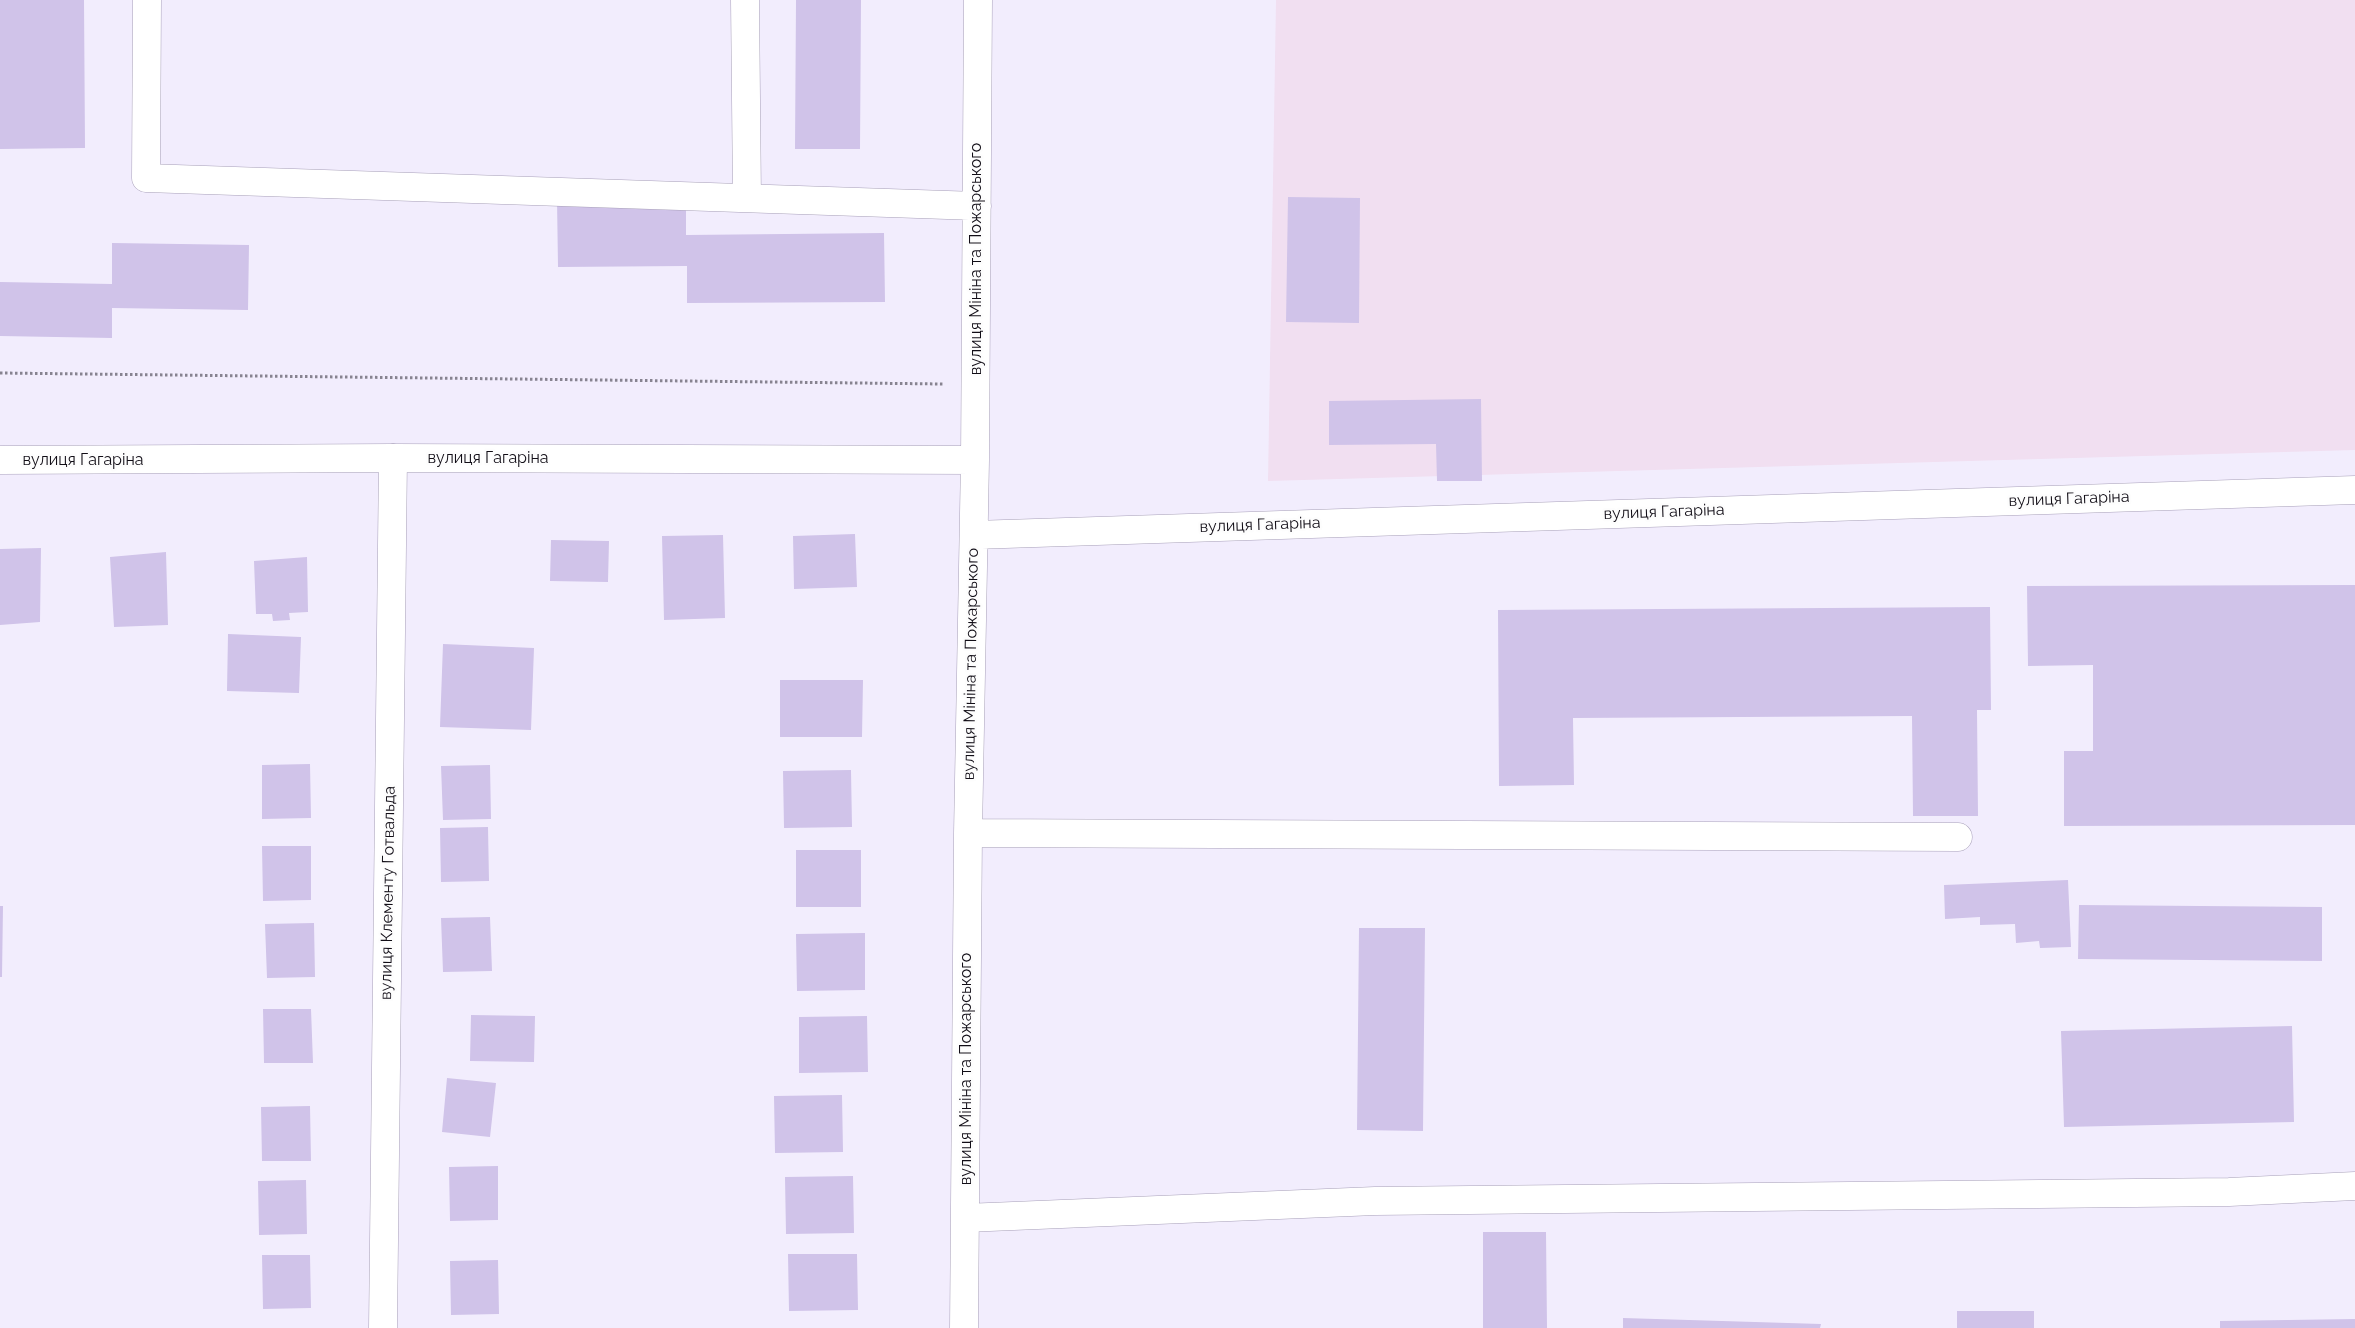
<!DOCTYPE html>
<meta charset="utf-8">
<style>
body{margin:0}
canvas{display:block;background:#f2edfd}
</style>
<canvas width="2355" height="1328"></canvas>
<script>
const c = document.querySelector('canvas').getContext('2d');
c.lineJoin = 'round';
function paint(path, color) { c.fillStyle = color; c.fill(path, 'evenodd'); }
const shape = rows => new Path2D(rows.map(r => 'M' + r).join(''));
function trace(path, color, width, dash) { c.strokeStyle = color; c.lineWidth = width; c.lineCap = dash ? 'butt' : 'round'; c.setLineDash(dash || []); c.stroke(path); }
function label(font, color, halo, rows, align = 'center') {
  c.font = font + ' Raleway,sans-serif'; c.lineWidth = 5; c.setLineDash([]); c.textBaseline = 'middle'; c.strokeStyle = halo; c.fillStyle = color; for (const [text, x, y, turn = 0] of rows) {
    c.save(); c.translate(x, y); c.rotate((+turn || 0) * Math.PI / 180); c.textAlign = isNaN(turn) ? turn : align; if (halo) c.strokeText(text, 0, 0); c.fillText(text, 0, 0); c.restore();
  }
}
paint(shape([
 [1276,0,2355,0,2355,450,1268,481]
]), '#f1dff1');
paint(shape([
 [0,0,84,0,85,148,0,149],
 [796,0,861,0,860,149,795,149],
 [1288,197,1360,198,1359,323,1286,322],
 [557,199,686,199,686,235,884,233,885,302,687,303,687,266,558,267],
 [112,243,249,245,248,310,112,308,112,338,0,336,0,282,112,284],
 [1481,399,1482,481,1437,481,1436,444,1329,445,1329,401],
 [855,534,857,587,794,589,793,536],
 [723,535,725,618,664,620,662,536],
 [551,540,609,541,608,582,550,581],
 [41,548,40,622,0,625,0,549],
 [166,552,168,625,114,627,110,557],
 [307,557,308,612,289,613,290,620,273,621,272,614,256,614,254,561],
 [2355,585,2355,825,2064,826,2064,751,2093,751,2093,665,2028,666,2027,586],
 [1990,607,1991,710,1977,710,1978,816,1913,816,1912,716,1573,718,1574,785,1499,786,1498,610],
 [228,634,301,637,299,693,227,691],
 [443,644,534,648,531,730,440,727],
 [780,680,863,680,862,737,780,737],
 [310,764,311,818,262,819,262,765],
 [490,765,491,819,443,820,441,766],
 [851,770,852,827,784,828,783,771],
 [488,827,489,881,441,882,440,828],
 [262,846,311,846,311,900,263,901],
 [796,850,861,850,861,907,796,907],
 [2068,880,2071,947,2040,948,2039,941,2016,943,2015,924,1980,925,1980,917,1945,919,1944,885],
 [2079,905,2322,907,2322,961,2078,959],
 [0,906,3,906,2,977,0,977],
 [490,917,492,971,443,972,441,918],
 [314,923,315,977,267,978,265,924],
 [1359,928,1425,928,1423,1131,1357,1130],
 [865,933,865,990,797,991,796,934],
 [263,1009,311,1009,313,1063,264,1063],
 [471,1015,535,1016,534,1062,470,1061],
 [867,1016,868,1072,799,1073,799,1017],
 [2292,1026,2294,1122,2064,1127,2061,1031],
 [447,1078,496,1083,490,1137,442,1132],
 [842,1095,843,1152,775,1153,774,1096],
 [310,1106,311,1161,262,1161,261,1107],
 [498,1166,498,1220,450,1221,449,1167],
 [853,1176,854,1233,786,1234,785,1177],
 [306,1180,307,1234,259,1235,258,1181],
 [1483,1232,1546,1232,1547,1328,1483,1328],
 [788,1254,857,1254,858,1310,789,1311],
 [262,1255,310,1255,311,1308,263,1309],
 [498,1260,499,1314,451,1315,450,1261],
 [1957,1311,2034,1311,2034,1328,1957,1328],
 [1623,1318,1821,1324,1820,1328,1623,1328],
 [2355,1319,2355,1328,2220,1328,2220,1321]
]), '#d0c3e9');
const minor = shape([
 [147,0,146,178,977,206],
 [745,0,747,198],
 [0,460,393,458,975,460],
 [974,535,2355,490],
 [968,833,1958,837],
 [965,1218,1375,1201,2229,1192,2355,1186],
 [383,1328,393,458],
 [964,1328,968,833,975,460,978,0]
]);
trace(minor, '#a8a0b9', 29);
trace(shape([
 [0,373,943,384]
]), '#878390', 3, [2.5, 2.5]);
trace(minor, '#fff', 28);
label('16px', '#110d16', '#fdfdfd', [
 ["вулиця Мініна та Пожарського",976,259,-90],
 ["вулиця Гагаріна",488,458],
 ["вулиця Гагаріна",83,460],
 ["вулиця Гагаріна",2069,499,-2],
 ["вулиця Гагаріна",1664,512,-2],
 ["вулиця Гагаріна",1260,525,-2],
 ["вулиця Мініна та Пожарського",971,664,-89],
 ["вулиця Клементу Готвальда",388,893,-89],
 ["вулиця Мініна та Пожарського",966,1069,-90]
]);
</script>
